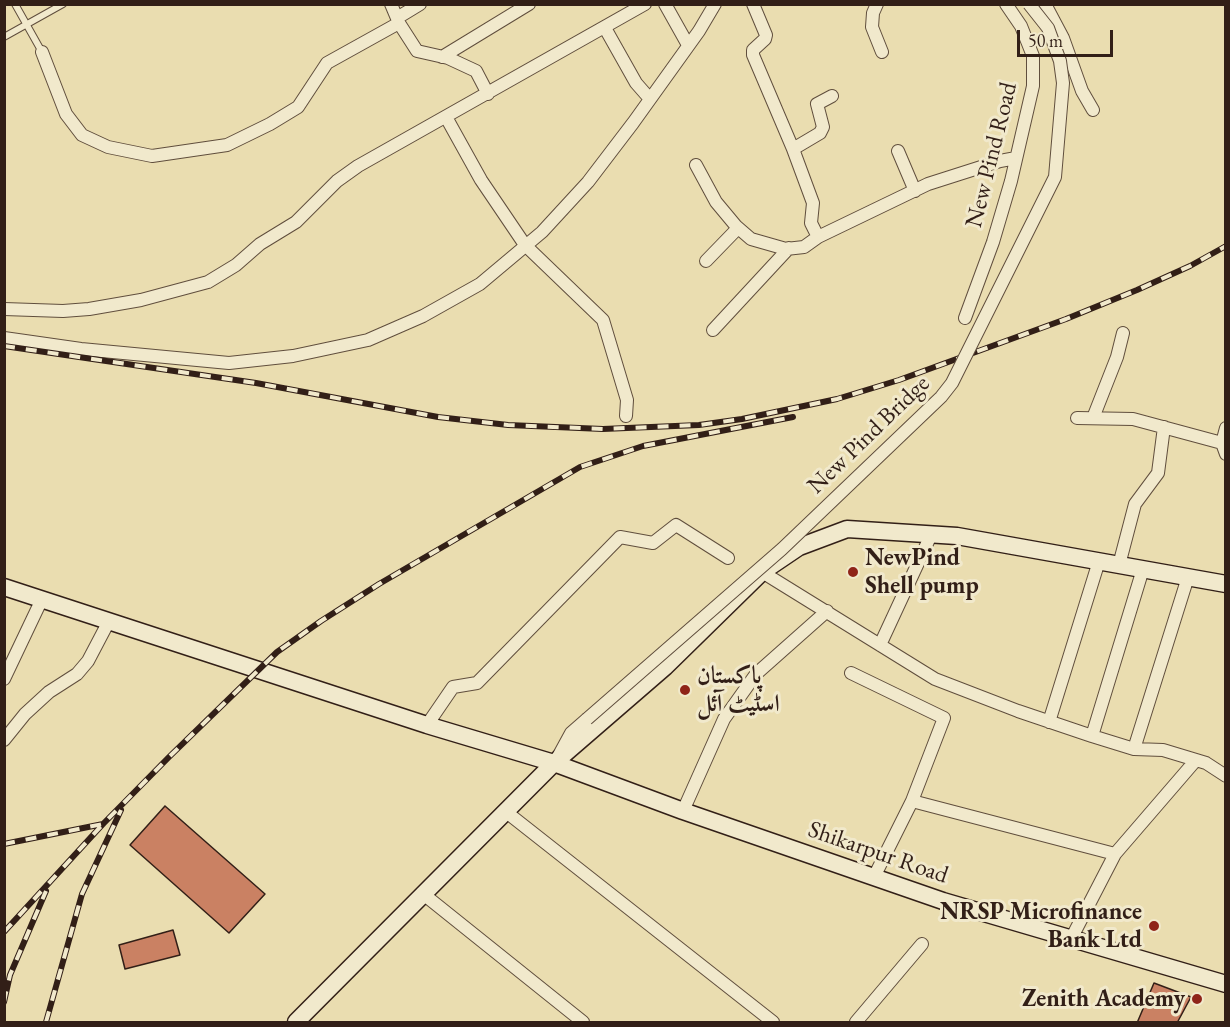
<!DOCTYPE html>
<meta charset="utf-8">
<style>
body{margin:0}
#map{position:relative;width:1230px;height:1027px;overflow:hidden;background:#eaddb0;font-family:"EB Garamond",serif}
canvas{display:block}
.frame{position:absolute;inset:0;border:6px solid #321f17;pointer-events:none}
.scale{position:absolute;left:1017px;top:30px;width:96px;height:27px;box-sizing:border-box;border:3px solid #321f17;border-top:0;padding-left:8px;font-size:18px;line-height:21px;white-space:nowrap;color:#321f17;-webkit-text-stroke:4px #f1e9cc;paint-order:stroke}
</style>
<div id="map">
<canvas width="1230" height="1027"></canvas>
<div class="frame"></div>
<div class="scale">50 m</div>
</div>
<script>
const c = document.querySelector('canvas').getContext('2d');
c.lineJoin = 'round';
function paint(path, color) { c.fillStyle = color; c.fill(path, 'evenodd'); }
const shape = rows => new Path2D(rows.map(r => 'M' + r).join(''));
function trace(path, color, width, dash) { c.strokeStyle = color; c.lineWidth = width; c.lineCap = dash ? 'butt' : 'round'; c.setLineDash(dash || []); c.stroke(path); }
function label(font, color, halo, rows, align = 'center') {
  c.font = font + ' "EB Garamond",Amiri,serif'; c.lineWidth = 6; c.setLineDash([]); c.textBaseline = 'middle'; c.strokeStyle = halo; c.fillStyle = color; for (const [text, x, y, turn = 0] of rows) {
    c.save(); c.translate(x, y); c.rotate((+turn || 0) * Math.PI / 180); c.textAlign = isNaN(turn) ? turn : align; if (halo) c.strokeText(text, 0, 0); c.fillText(text, 0, 0); c.restore();
  }
}
const building = shape([
 [165,806,265,894,229,933,130,845,165,806],
 [173,930,180,955,125,969,119,945,173,930],
 [1154,983,1191,997,1177,1023,1137,1023,1154,983]
]);
paint(building, '#ca8163');
trace(building, '#321f17', 1.5);
const lane = shape([
 [15,4,42,52],
 [4,37,63,4]
]);
const street = shape([
 [391,4,399,23,417,51,448,58,476,71,488,94],
 [665,4,688,45],
 [753,4,766,35,765,39,753,50,753,55,793,149,813,203,811,223,818,237],
 [877,4,873,13,872,27,882,52],
 [1045,4,1063,38,1082,91,1093,110],
 [397,18,420,4],
 [605,28,636,83,650,99],
 [42,52,66,114,82,135,108,147,152,156,227,145,270,124,298,107,327,63,399,23],
 [442,57,529,4],
 [446,117,481,180,525,245,603,320,627,400,626,416],
 [793,149,820,133,823,127,817,104,832,96],
 [898,151,915,191],
 [696,165,716,202,736,226,751,239,786,249,804,247,818,237,928,184,1000,161,1016,158],
 [706,261,738,228],
 [4,309,63,311,89,309,141,300,208,282,236,265,260,244,296,222,337,181,358,166,645,4],
 [965,318,993,242,1011,181,1033,86,1033,56,1021,26,1006,4],
 [713,330,789,248],
 [4,338,81,349,229,363,293,356,368,340,423,316,480,284,542,232,588,182,633,123,699,31,715,4],
 [1077,418,1133,419,1222,443,1226,454],
 [1093,418,1117,357,1123,333],
 [1222,443,1226,428],
 [1119,565,1135,504,1158,473,1164,427],
 [762,572,935,679,1018,711,1092,736,1134,749,1163,750,1206,763,1226,776],
 [880,645,931,535],
 [851,673,944,718,912,801],
 [4,679,42,599],
 [1049,722,1099,561],
 [427,725,453,687,477,683,620,537,653,543,676,525,728,558],
 [1092,736,1143,569],
 [4,740,25,714,49,692,77,674,88,661,109,621],
 [1134,749,1188,577],
 [559,755,571,733,587,719],
 [505,811,773,1022],
 [683,811,724,719,756,674,827,611],
 [874,877,912,801,1115,854],
 [422,893,583,1022],
 [1071,939,1115,854,1196,760],
 [856,1022,922,944]
]);
const secondary = shape([
 [4,587,427,725,554,763,683,811,943,901,1226,984],
 [296,1022,554,763,665,667,762,572,799,547,847,529,957,536,1226,584]
]);
trace(lane, '#604e3d', 8);
trace(street, '#604e3d', 14);
trace(secondary, '#321f17', 19);
trace(lane, '#f1e9cc', 6);
trace(street, '#f1e9cc', 12);
trace(secondary, '#f1e9cc', 16);
const rail = shape([
 [4,346,256,383,438,417,508,425,603,429,699,425,742,419,837,399,899,380,1066,319,1137,290,1190,266,1226,246],
 [4,844,103,824],
 [4,932,103,824,169,757,277,652,321,621,379,584,580,467,643,446,793,417],
 [4,1002,10,975,46,891],
 [46,1022,82,894,121,810]
]);
trace(rail, '#321f17', 6);
trace(rail, '#f1e9cc', 4, [11]);
const streetBridge = shape([
 [587,719,782,549,941,397,952,383,1055,177,1063,83,1060,61,1048,28,1029,4]
]);
trace(streetBridge, '#604e3d', 14, []);
trace(streetBridge, '#f1e9cc', 12);
for (const [x, y, r, color] of [
 [853,572,6,"#8f2418"],
 [685,690,6,"#8f2418"],
 [1154,926,6,"#8f2418"],
 [1197,999,6,"#8f2418"]
]) { const dot = new Path2D(); dot.arc(x, y, r, 0, 2 * Math.PI); c.fillStyle = color; c.fill(dot); trace(dot, '#f1e9cc', 2); }
label('24px', '#321f17', '#f1e9cc', [
 ["New Pind Road",992,155,-76],
 ["New Pind Bridge",869,435,-44],
 ["Shikarpur Road",878,853,19]
]);
label('bold 24px', '#321f17', '#f1e9cc', [
 ["NewPind",865,558],
 ["Shell pump",865,586],
 ["پاکستان",697,676],
 ["اسٹیٹ آئل",697,704],
 ["NRSP Microfinance",1142,912,"right"],
 ["Bank Ltd",1142,940,"right"],
 ["Zenith Academy",1185,999,"right"]
], 'left');
</script>
